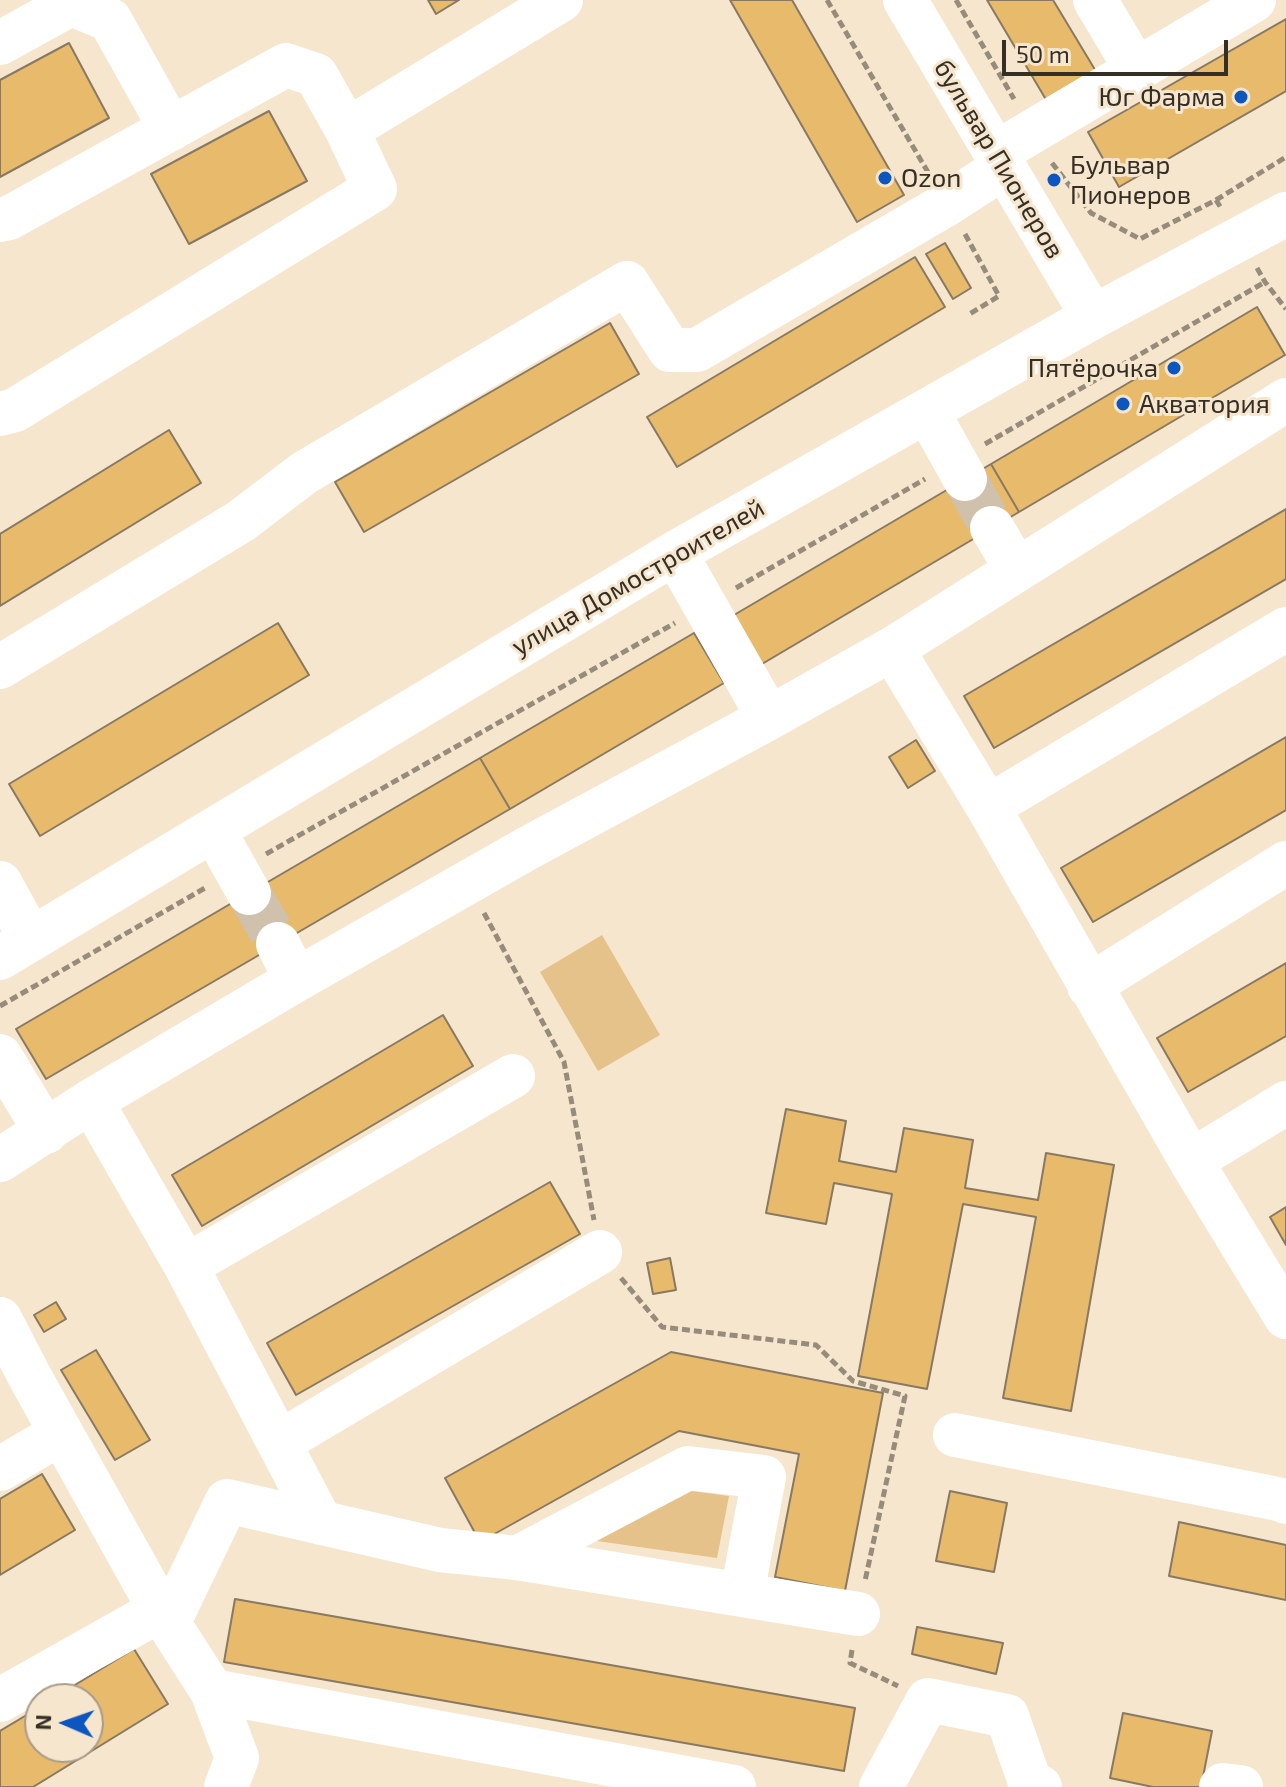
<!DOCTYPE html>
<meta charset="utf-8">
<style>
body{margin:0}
#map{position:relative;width:1286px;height:1787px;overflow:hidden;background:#f6e6ce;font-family:"Exo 2",sans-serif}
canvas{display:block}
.north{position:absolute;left:24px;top:1683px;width:80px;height:80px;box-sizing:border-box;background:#f6e6ce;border:2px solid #a89c8a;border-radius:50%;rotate:272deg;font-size:22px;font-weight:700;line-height:32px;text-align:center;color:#342e25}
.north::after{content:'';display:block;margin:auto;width:28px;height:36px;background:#0c56c0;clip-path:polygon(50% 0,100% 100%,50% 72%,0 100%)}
.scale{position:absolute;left:1002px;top:40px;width:226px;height:36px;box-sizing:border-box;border:4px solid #342e25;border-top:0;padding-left:10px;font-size:24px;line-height:28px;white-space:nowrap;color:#342e25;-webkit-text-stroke:6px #f6e6ce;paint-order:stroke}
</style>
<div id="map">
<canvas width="1286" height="1787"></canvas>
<div class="north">N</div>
<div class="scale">50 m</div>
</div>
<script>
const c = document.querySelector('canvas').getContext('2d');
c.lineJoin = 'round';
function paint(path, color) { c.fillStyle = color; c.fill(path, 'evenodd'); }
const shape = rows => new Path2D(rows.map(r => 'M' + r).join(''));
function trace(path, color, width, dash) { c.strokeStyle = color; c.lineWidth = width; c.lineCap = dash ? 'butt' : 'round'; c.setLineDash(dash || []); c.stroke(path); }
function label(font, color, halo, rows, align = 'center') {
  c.font = font + ' "Exo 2",sans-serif'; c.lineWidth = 6; c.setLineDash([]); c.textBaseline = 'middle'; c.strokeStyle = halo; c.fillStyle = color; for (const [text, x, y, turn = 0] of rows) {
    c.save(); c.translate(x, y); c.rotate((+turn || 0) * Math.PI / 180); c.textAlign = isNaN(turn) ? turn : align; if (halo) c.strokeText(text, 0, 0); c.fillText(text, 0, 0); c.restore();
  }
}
paint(shape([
 [602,935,660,1035,598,1071,540,972],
 [684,1490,729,1496,717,1558,597,1541]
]), '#e5c289');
const building = shape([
 [428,0,459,0,436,14,428,0],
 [730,0,792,0,904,195,857,222,730,0],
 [987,0,1053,0,1097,73,1048,103,987,0],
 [1286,19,1286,91,1119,187,1088,132,1286,19],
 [69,43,109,118,0,177,0,80,69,43],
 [269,111,307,181,189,244,151,174,269,111],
 [945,243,971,288,953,299,926,254,945,243],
 [915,257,945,307,677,467,647,417,915,257],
 [1257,307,1285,355,1019,512,991,464,1257,307],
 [610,323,639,374,364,532,335,482,610,323],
 [169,430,201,483,0,606,0,534,169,430],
 [991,464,1019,512,762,664,734,615,991,464],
 [1286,509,1286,579,994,748,964,696,1286,509],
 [278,623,309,675,40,836,9,784,278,623],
 [694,633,724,683,510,809,480,758,694,633],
 [1286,737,1286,810,1093,922,1061,868,1286,737],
 [916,740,935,771,908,788,889,757,916,740],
 [480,758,510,809,278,944,249,893,480,758],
 [249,893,278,944,46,1079,16,1029,249,893],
 [1286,963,1286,1036,1188,1092,1157,1038,1286,963],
 [443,1015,473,1066,202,1226,172,1175,443,1015],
 [786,1109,846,1121,839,1161,896,1172,904,1128,973,1140,965,1188,1038,1200,1046,1153,1114,1165,1071,1411,1003,1398,1036,1217,963,1204,927,1389,858,1376,892,1194,834,1183,826,1224,766,1213,786,1109],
 [550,1182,580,1234,296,1395,267,1343,550,1182],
 [1286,1207,1286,1245,1270,1217,1286,1207],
 [670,1258,676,1290,653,1294,647,1263,670,1258],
 [56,1302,66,1319,44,1332,34,1315,56,1302],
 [96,1350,150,1440,115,1460,61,1370,96,1350],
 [671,1352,883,1393,845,1591,775,1577,799,1454,679,1431,480,1542,445,1478,671,1352],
 [42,1474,75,1530,0,1575,0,1499,42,1474],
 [950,1491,1007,1503,994,1572,936,1561,950,1491],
 [1179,1522,1286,1545,1286,1600,1169,1576,1179,1522],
 [235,1599,855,1708,844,1771,224,1662,235,1599],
 [917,1627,1003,1643,996,1674,912,1654,917,1627],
 [134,1649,168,1704,33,1787,0,1787,0,1731,40,1707,40,1747,88,1747,88,1699,52,1699,134,1649],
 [1123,1713,1212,1731,1201,1787,1153,1787,1110,1778,1123,1713]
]);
paint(building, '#e8ba6b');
trace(building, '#877963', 2);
trace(shape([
 [965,479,992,528],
 [249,893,278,944]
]), '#cfc1ac', 44, [44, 22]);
trace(shape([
 [827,0,929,174],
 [956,0,1014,99],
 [1052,163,1091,213,1140,239,1216,200,1221,208],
 [1216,200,1286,157],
 [965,234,999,296,968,315],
 [1257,268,1265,282,1286,309],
 [985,444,1265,282],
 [736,588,925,479],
 [266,854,675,623],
 [484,913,564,1062,594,1220],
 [0,1006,205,888],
 [621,1278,662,1327,816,1345,853,1381,905,1396,865,1581],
 [852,1650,850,1663,898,1686]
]), '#978c7b', 5, [8, 4]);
trace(shape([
 [905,0,1093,317],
 [1095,0,1136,69],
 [71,4,110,20,171,129],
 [0,43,78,0],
 [996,153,1254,0],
 [0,220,9,218,286,65,316,75,347,130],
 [927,411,965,479],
 [0,414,15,410,375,189,347,130,561,0],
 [992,528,1017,570],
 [675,553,769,718],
 [892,649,988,807,1191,1161,1286,1317],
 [0,667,241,521,304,473,627,283,670,350,697,350,947,204,1004,167],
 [988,807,1286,629],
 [214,831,249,893],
 [0,883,31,939],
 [278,944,296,980],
 [0,958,675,553,1093,317,1286,214],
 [1089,986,1286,863],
 [0,1056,46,1132],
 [91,1101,186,1266,321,1523],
 [0,1160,91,1101,296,980,528,848,769,718,892,649,1286,400],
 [1191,1161,1286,1103],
 [186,1266,513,1076],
 [0,1319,31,1379,160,1610,212,1691,237,1758,226,1787],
 [955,1435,1278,1499,1286,1502],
 [280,1442,600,1252],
 [0,1469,61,1433],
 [517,1558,688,1468,764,1477,742,1594],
 [168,1624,227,1501,440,1550,517,1558,858,1614],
 [212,1691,734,1787],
 [0,1700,160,1610],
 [881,1787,928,1700,1007,1716,1031,1785,1040,1787],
 [1221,1787,1223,1785,1241,1787]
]), '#fff', 44);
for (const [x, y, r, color] of [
 [1241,97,8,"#0c56c0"],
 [885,178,8,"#0c56c0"],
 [1054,180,8,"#0c56c0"],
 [1174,368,8,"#0c56c0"],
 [1123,404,8,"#0c56c0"]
]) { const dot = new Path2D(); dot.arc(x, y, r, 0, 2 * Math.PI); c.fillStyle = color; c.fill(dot); trace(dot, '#f6e6ce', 3); }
label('26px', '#342e25', '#f6e6ce', [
 ["Юг Фарма",1225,97,"right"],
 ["Бульвар",1070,165],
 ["Пионеров",1070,195],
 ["Ozon",901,178],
 ["Пятёрочка",1158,368,"right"],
 ["Акватория",1139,404]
], 'left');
label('26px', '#342e25', '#f6e6ce', [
 ["бульвар Пионеров",999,159,59],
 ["улица Домостроителей",638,577,-30]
]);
</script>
